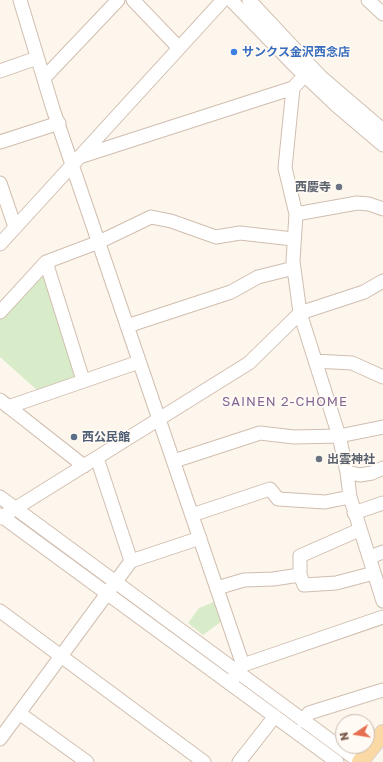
<!DOCTYPE html>
<meta charset="utf-8">
<style>
body{margin:0}
#map{position:relative;width:383px;height:762px;overflow:hidden;background:#fdf6ec;font-family:"Golos Text",sans-serif}
canvas{display:block}
.north{position:absolute;left:335px;top:714px;width:40px;height:40px;box-sizing:border-box;background:#fffaf3;border:1px solid #cabbb1;border-radius:50%;rotate:258deg;font-size:11px;font-weight:700;line-height:16px;text-align:center;color:#7a5c4d}
.north::after{content:'';display:block;margin:auto;width:14px;height:18px;background:#e76f51;clip-path:polygon(50% 0,100% 100%,50% 72%,0 100%)}
</style>
<div id="map">
<canvas width="383" height="762"></canvas>
<div class="north">N</div>
</div>
<script>
const c = document.querySelector('canvas').getContext('2d');
c.lineJoin = 'round';
function paint(path, color) { c.fillStyle = color; c.fill(path, 'evenodd'); }
const shape = rows => new Path2D(rows.map(r => 'M' + r).join(''));
function trace(path, color, width, dash) { c.strokeStyle = color; c.lineWidth = width; c.lineCap = dash ? 'butt' : 'round'; c.setLineDash(dash || []); c.stroke(path); }
function label(font, color, halo, rows, align = 'center') {
  c.font = font + ' "Golos Text","Noto Sans JP",sans-serif'; c.lineWidth = 3.5; c.setLineDash([]); c.textBaseline = 'middle'; c.strokeStyle = halo; c.fillStyle = color; for (const [text, x, y, turn = 0] of rows) {
    c.save(); c.translate(x, y); c.rotate((+turn || 0) * Math.PI / 180); c.textAlign = isNaN(turn) ? turn : align; if (halo) c.strokeText(text, 0, 0); c.fillText(text, 0, 0); c.restore();
  }
}
paint(shape([
 [39,275,44,277,77,373,73,377,37,390,0,357,0,319],
 [216,601,222,621,203,635,188,623,199,608]
]), '#d8ecc9');
const minor = shape([
 [20,0,53,109,243,665,230,683],
 [133,0,179,48],
 [231,0,292,63,337,106,383,145],
 [249,0,321,77,383,130],
 [368,0,383,14],
 [0,71,37,58],
 [305,75,293,88,285,168,296,214,293,261,300,313,339,436,347,472,350,497,383,601],
 [44,78,118,0],
 [0,142,59,123],
 [79,157,293,88],
 [0,183,15,227],
 [296,214,357,203,369,204,383,209],
 [0,244,223,0],
 [46,262,83,380],
 [0,312,46,262,99,242,151,217,171,221,216,237,240,233,293,239],
 [127,326,231,292,258,277,294,268],
 [315,361,352,363,383,377],
 [0,400,84,466],
 [8,407,139,362],
 [97,458,131,561],
 [174,461,260,433,294,437,339,436,383,427],
 [347,472,360,475,372,473,383,468],
 [0,497,360,762],
 [354,513,383,503],
 [0,515,337,762],
 [192,515,270,489,278,499,325,502,350,497],
 [0,518,249,363,300,313,364,292,383,281],
 [370,557,383,552],
 [300,575,304,585,336,583,374,573],
 [217,588,244,580,273,579,300,575,300,556,359,530],
 [0,611,204,762],
 [243,665,383,617],
 [19,713,87,762],
 [303,721,309,713,383,690],
 [0,739,131,561,200,538],
 [239,762,275,716]
]);
const major = shape([
 [360,762,383,733]
]);
trace(minor, '#d1beb0', 15);
trace(major, '#dad1cd', 18);
trace(minor, '#fff', 13);
trace(major, '#fbd9a5', 16);
for (const [x, y, r, color] of [
 [234,52,4,"#3f7fe0"],
 [339,187,4,"#6b7280"],
 [74,437,4,"#5c6f8a"],
 [319,459,4,"#6b7280"]
]) { const dot = new Path2D(); dot.arc(x, y, r, 0, 2 * Math.PI); c.fillStyle = color; c.fill(dot); trace(dot, '#fffaf3', 1.5); }
label('bold 12px', '#366cbe', '#fffaf3', [
 ["サンクス金沢西念店",242,52]
], 'left');
label('bold 12px', '#5b616d', '#fffaf3', [
 ["西慶寺",331,187],
 ["出雲神社",327,459,"left"]
], 'right');
label('bold 12px', '#4e5e75', '#fffaf3', [
 ["西公民館",82,437]
], 'left');
c.letterSpacing = '1px';
label('13px', '#846695', '#fffaf3', [
 ["SAINEN 2-CHOME",285,402]
]);
c.letterSpacing = '0px';
</script>
